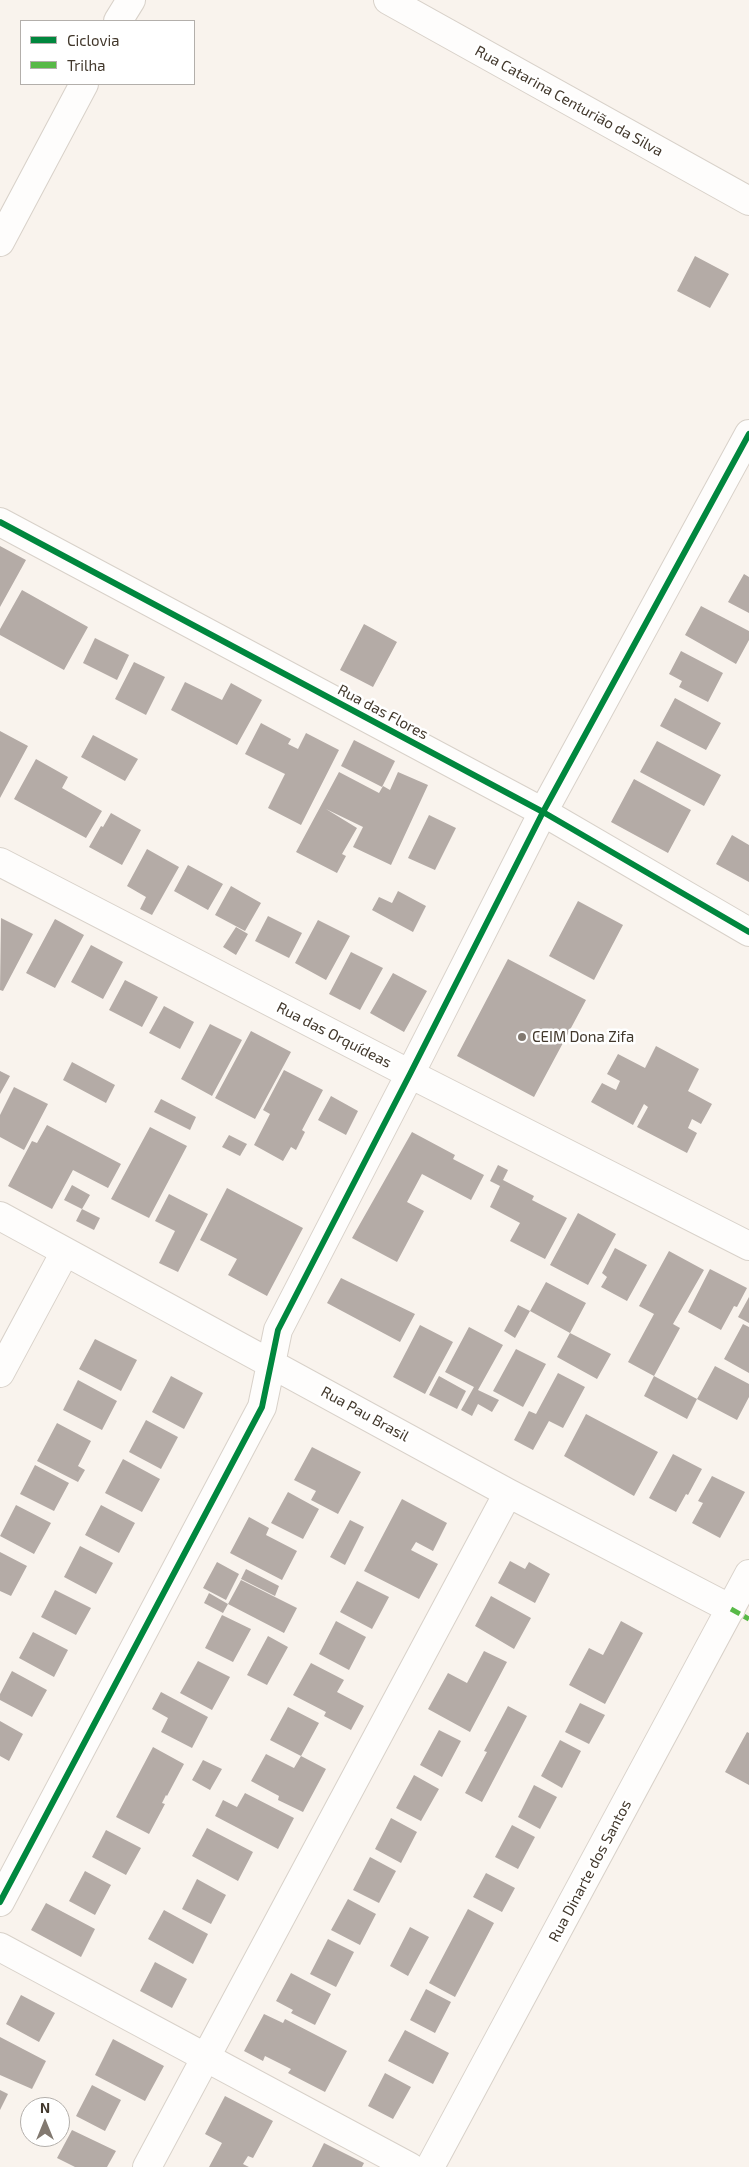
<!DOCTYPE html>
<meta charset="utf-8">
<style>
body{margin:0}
#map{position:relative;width:749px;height:2167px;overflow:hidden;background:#f9f3ed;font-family:"Exo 2",sans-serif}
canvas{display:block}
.legend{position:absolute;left:20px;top:20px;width:175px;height:65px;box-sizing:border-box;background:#fff;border:1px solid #b3afab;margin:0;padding:6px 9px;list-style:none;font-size:15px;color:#42382c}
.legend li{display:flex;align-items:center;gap:10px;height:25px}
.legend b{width:25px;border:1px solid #b3afab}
.north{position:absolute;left:20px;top:2097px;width:50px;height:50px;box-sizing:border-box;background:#fff;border:1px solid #b3afab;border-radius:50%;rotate:0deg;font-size:14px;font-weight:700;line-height:20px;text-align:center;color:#42382c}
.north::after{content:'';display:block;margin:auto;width:18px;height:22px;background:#827970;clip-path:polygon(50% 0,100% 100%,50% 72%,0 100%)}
</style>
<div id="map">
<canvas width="749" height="2167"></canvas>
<ul class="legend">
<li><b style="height:6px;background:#00873e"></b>Ciclovia</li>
<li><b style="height:6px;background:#58b947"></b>Trilha</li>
</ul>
<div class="north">N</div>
</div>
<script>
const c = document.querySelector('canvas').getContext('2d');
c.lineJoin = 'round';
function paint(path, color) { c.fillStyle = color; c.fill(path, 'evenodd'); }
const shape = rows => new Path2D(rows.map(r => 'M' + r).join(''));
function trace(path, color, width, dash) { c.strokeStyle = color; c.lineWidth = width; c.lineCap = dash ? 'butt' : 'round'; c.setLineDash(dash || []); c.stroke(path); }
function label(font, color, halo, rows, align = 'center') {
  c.font = font + ' "Exo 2",sans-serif'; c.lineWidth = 5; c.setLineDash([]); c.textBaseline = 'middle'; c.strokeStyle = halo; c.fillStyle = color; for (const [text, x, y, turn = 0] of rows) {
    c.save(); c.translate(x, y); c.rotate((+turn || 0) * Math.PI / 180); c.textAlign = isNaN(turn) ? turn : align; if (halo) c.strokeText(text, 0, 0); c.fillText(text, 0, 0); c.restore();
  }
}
paint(shape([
 [695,256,729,274,710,308,677,291],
 [0,546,26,560,0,607],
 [744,574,749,577,749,613,728,602],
 [22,590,88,627,64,670,0,635,0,629],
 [701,606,749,631,749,640,736,664,685,635],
 [364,624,397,642,373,687,340,670],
 [95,638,129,655,117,680,83,663],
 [681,651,723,673,708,702,679,687,682,681,669,674],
 [134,662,165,677,146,715,115,699],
 [185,682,222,700,231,683,262,700,237,745,171,710],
 [675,698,721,723,706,750,660,726],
 [261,723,291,739,288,744,298,749,306,733,339,750,301,825,268,808,285,774,245,754],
 [0,731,28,746,0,798],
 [93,735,138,759,125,781,81,757],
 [354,740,395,761,382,787,341,766],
 [657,741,721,775,704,806,640,772],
 [36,759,68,777,62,788,102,811,86,838,14,799],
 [339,772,379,793,383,786,390,790,398,772,428,785,391,865,353,847,363,827,326,809,357,828,342,854,346,856,337,873,296,852],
 [634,779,691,810,668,853,611,822],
 [111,813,141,830,122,865,89,847,101,826,103,827],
 [429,815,456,828,435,870,408,858],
 [732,835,749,845,749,882,716,864],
 [147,849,179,867,152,915,140,909,146,897,127,886],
 [188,865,223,884,208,910,174,891],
 [231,886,261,903,245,931,215,915],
 [398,891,426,906,413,932,372,910,379,897,392,903],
 [578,901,623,925,594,980,549,956],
 [268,916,302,933,289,958,255,941],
 [1,918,33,934,3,991,0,990],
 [55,919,84,935,55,988,26,973],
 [318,920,350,936,326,980,295,963],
 [236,927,248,934,236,955,223,947],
 [91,945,123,962,103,999,71,982],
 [351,952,383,968,360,1010,329,994],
 [508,959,586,1000,534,1097,457,1056],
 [393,973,427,991,404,1032,370,1013],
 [125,980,158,997,142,1027,109,1010],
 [164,1006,194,1022,180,1049,149,1033],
 [210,1024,242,1040,212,1096,181,1079],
 [251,1031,291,1052,255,1119,215,1098],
 [656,1046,699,1069,688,1091,712,1104,701,1124,692,1119,688,1128,697,1133,687,1153,637,1127,648,1107,644,1104,633,1125,591,1102,602,1083,616,1090,620,1081,607,1074,618,1054,645,1068],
 [72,1062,115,1085,106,1103,63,1080],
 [284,1070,323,1090,302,1130,305,1132,296,1150,291,1147,283,1161,254,1145,270,1114,263,1110],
 [0,1071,10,1076,0,1094],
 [14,1087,48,1104,24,1150,0,1137,0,1115],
 [331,1096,358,1111,346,1135,318,1120],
 [161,1099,196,1117,190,1130,154,1112],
 [47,1125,121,1164,108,1188,73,1170,52,1209,8,1186,32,1141,37,1143],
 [150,1127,187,1146,149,1218,111,1199],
 [412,1132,455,1155,453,1159,484,1175,471,1200,422,1174,407,1202,424,1211,397,1262,352,1238],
 [229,1135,247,1144,240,1156,222,1147],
 [498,1165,508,1170,503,1180,534,1196,532,1200,567,1218,545,1259,510,1241,520,1223,490,1207,500,1186,490,1181],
 [72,1185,90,1195,82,1209,64,1200],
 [227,1188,303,1228,267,1296,228,1275,237,1259,200,1240],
 [169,1194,208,1214,178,1272,159,1263,175,1231,155,1221],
 [82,1209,100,1218,94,1230,76,1221],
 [578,1213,616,1234,588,1285,550,1265],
 [615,1248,647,1265,627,1301,601,1287,607,1277,602,1273],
 [669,1251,704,1270,673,1324,680,1328,654,1376,697,1399,687,1419,644,1396,654,1376,628,1362,654,1314,639,1306],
 [710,1269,747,1288,737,1307,734,1306,721,1330,688,1312],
 [341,1278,415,1314,400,1342,327,1303],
 [546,1282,586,1303,570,1333,530,1311,515,1338,504,1331,518,1305,530,1311],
 [749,1297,749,1323,738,1317],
 [743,1324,749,1327,749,1373,724,1359],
 [420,1325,453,1342,425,1394,393,1377],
 [469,1327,503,1345,478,1390,499,1400,492,1412,478,1404,472,1416,461,1410,474,1387,445,1372],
 [570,1333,611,1354,597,1379,557,1357],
 [95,1339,137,1360,121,1391,79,1369],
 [516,1349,546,1364,523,1407,493,1391],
 [715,1366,749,1384,749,1397,737,1420,697,1399],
 [558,1373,585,1387,563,1428,549,1421,533,1450,514,1440,529,1411,536,1414],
 [171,1376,203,1393,184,1429,152,1412],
 [439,1376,466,1391,457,1409,429,1395],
 [78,1380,117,1401,102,1430,63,1410],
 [586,1414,658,1452,634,1496,564,1456],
 [146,1420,178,1437,161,1469,129,1452],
 [57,1423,91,1441,78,1466,85,1470,78,1482,37,1461],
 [312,1447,361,1472,338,1514,311,1500,316,1491,294,1480],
 [673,1454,702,1469,688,1495,686,1494,676,1512,649,1498],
 [123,1459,160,1479,142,1512,105,1493],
 [35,1465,69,1483,54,1511,20,1494],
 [712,1476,745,1492,720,1538,692,1523,703,1503,698,1501],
 [288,1492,319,1509,303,1539,271,1523],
 [402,1499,447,1523,433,1551,416,1542,411,1550,438,1564,419,1599,364,1571],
 [16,1505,51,1523,34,1554,0,1536],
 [101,1505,135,1523,119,1553,85,1535],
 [249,1517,269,1528,266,1535,297,1551,282,1580,230,1553],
 [350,1520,364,1527,345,1565,330,1557],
 [80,1546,113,1563,96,1594,64,1577],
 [0,1552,27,1566,11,1596,0,1591],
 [510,1561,525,1569,529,1562,550,1574,535,1603,498,1583],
 [217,1562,239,1574,226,1600,203,1588],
 [246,1569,279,1586,275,1596,241,1579],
 [241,1580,297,1608,284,1633,228,1604],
 [357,1581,389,1597,372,1629,340,1612],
 [55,1590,91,1608,76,1635,41,1617],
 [209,1593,228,1604,223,1613,204,1603],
 [491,1596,531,1618,514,1649,475,1626],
 [222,1615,251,1629,233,1662,205,1648],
 [336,1621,366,1637,349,1670,319,1654],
 [621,1621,643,1633,605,1704,569,1685,589,1648,603,1655],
 [33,1632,68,1650,54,1677,19,1658],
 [268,1636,288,1647,267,1685,247,1675],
 [484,1651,507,1662,470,1732,428,1709,448,1673,467,1683],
 [198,1661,230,1677,212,1710,180,1693],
 [311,1663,344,1680,337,1692,364,1706,351,1730,324,1716,326,1712,293,1695],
 [12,1671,47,1690,32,1717,0,1700,0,1694],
 [161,1692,208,1717,192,1748,161,1732,168,1718,152,1709],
 [580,1703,605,1715,589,1744,565,1732],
 [508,1706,527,1716,482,1802,465,1793,487,1752,484,1751],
 [288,1707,319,1723,301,1756,270,1740],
 [0,1721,23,1734,9,1761,0,1756],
 [439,1730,461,1741,442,1777,420,1765],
 [747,1732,749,1733,749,1785,725,1772],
 [560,1740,581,1751,562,1788,541,1776],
 [153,1747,184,1764,167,1796,166,1795,162,1803,165,1804,149,1834,116,1817],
 [266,1754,294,1768,301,1756,326,1769,303,1812,278,1800,279,1796,251,1781],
 [203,1760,222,1769,210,1790,192,1780],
 [414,1775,439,1789,421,1821,396,1808],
 [534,1785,557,1797,540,1829,518,1817],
 [245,1793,294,1818,278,1849,215,1816,223,1800,237,1807],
 [391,1818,417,1832,401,1863,375,1849],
 [512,1825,535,1837,518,1869,495,1857],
 [207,1828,253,1852,238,1881,192,1856],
 [106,1830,141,1848,126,1875,92,1857],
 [370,1857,396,1871,379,1903,353,1890],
 [85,1871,111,1885,95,1915,69,1901],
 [486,1873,515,1888,502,1912,473,1897],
 [197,1879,226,1895,211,1924,182,1909],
 [348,1899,376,1914,360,1945,331,1930],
 [46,1903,95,1929,81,1957,31,1930],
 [468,1909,494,1923,455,1997,429,1983],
 [164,1910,208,1934,193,1964,148,1939],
 [410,1927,429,1937,408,1976,390,1966],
 [328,1939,354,1952,336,1987,310,1974],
 [155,1962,187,1979,172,2008,140,1991],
 [291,1973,331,1994,315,2025,291,2013,293,2010,276,2001],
 [426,1989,451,2002,435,2033,410,2020],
 [21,1995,55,2013,39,2042,6,2024],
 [264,2014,283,2023,285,2019,347,2051,325,2092,288,2073,291,2069,265,2056,263,2061,244,2051],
 [405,2030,449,2053,433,2084,388,2061],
 [0,2037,46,2061,32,2089,0,2075],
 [113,2039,164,2066,145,2101,95,2075],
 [385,2073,411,2087,393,2119,368,2106],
 [92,2085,121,2100,105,2131,76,2116],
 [0,2090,8,2094,0,2110],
 [225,2096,273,2121,253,2158,248,2156,243,2164,249,2167,209,2167,222,2143,205,2134],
 [72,2130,116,2151,107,2167,75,2167,57,2158],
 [324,2143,364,2163,362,2167,312,2167]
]), '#b4aba6');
const minor = shape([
 [388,0,749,201],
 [118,21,131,0],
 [0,242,84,84],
 [0,522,543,812,749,932],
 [0,862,410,1074,749,1246],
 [0,1216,508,1493,731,1609],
 [0,1373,65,1252],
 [0,1902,262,1407,278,1330,410,1074,543,812,749,434],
 [0,1947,410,2167],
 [147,2167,508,1493],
 [430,2167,749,1574]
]);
trace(minor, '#d8d1c9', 30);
trace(minor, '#fefdfc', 28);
trace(shape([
 [731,1609,749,1619]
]), '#58b947', 5, [10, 5]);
trace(shape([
 [0,522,543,812,749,932],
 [0,1902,262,1407,278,1330,410,1074,543,812,749,434]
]), '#00873e', 6);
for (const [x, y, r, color] of [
 [522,1037,5,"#827970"]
]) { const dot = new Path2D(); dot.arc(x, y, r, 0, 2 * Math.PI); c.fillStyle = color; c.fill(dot); trace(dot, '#fff', 2); }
label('15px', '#42382c', '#fff', [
 ["Rua Catarina Centurião da Silva",569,101,29],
 ["Rua das Flores",383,712,28],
 ["Rua das Orquídeas",334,1035,27],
 ["Rua Pau Brasil",365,1414,29],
 ["Rua Dinarte dos Santos",590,1871,-62]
]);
label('15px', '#42382c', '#fff', [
 ["CEIM Dona Zifa",532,1037]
], 'left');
</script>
